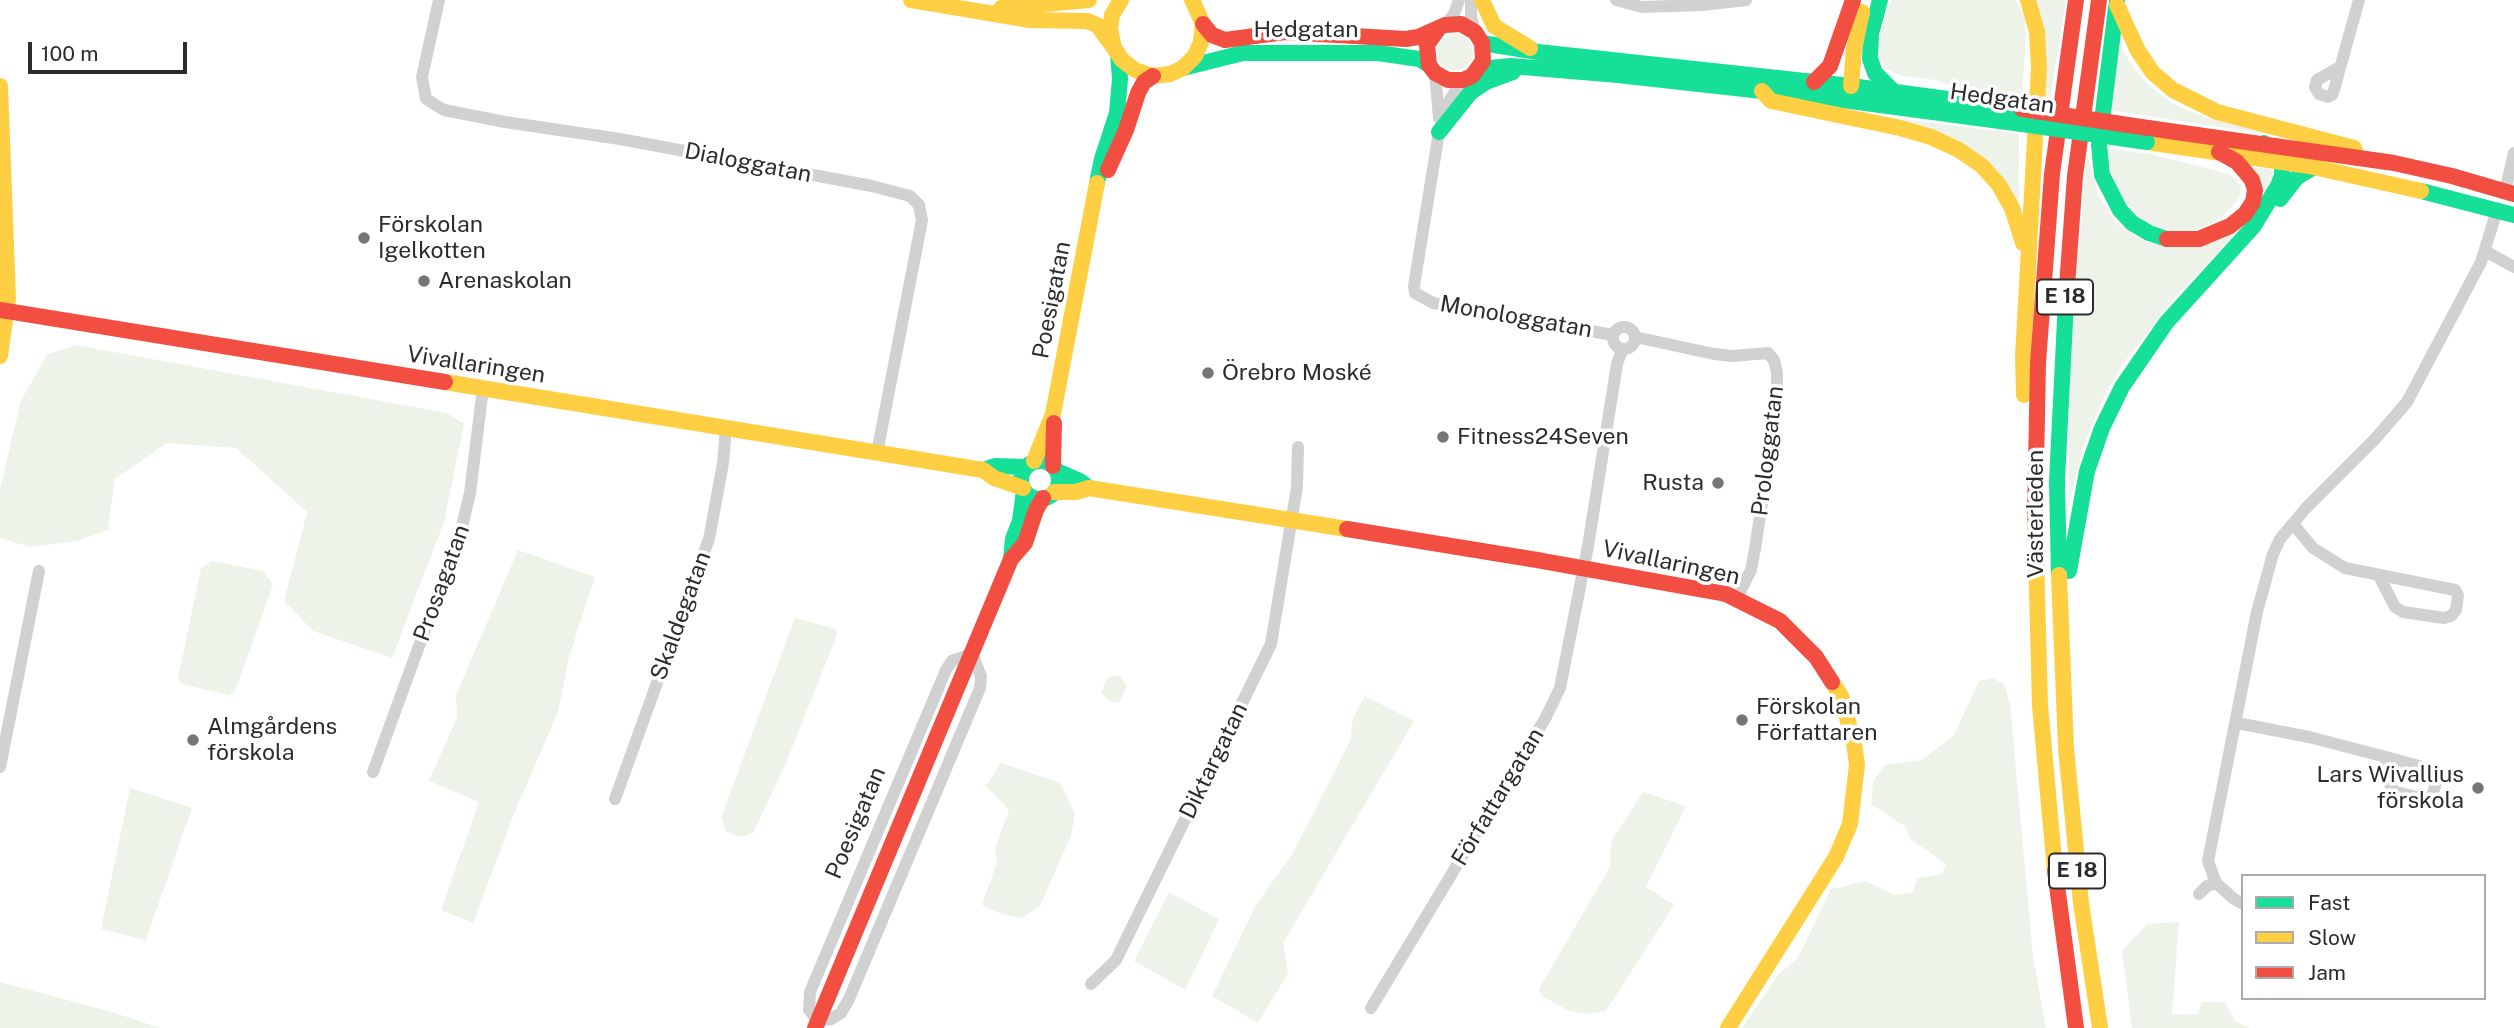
<!DOCTYPE html>
<meta charset="utf-8">
<style>
body{margin:0}
#map{position:relative;width:2514px;height:1028px;overflow:hidden;background:#fff;font-family:"Public Sans",sans-serif}
canvas{display:block}
.legend{position:absolute;left:2241px;top:874px;width:245px;height:126px;box-sizing:border-box;background:#fff;border:2px solid #ababab;margin:0;padding:9px 12px;list-style:none;font-size:21px;color:#2c2c2c}
.legend li{display:flex;align-items:center;gap:14px;height:35px}
.legend b{width:35px;border:2px solid #ababab}
.scale{position:absolute;left:28px;top:42px;width:159px;height:32px;box-sizing:border-box;border:4px solid #2c2c2c;border-top:0;padding-left:9px;font-size:21px;line-height:24px;white-space:nowrap;color:#2c2c2c;-webkit-text-stroke:5px #fff;paint-order:stroke}
</style>
<div id="map">
<canvas width="2514" height="1028"></canvas>
<ul class="legend">
<li><b style="height:9px;background:#16e098"></b>Fast</li>
<li><b style="height:9px;background:#ffcf43"></b>Slow</li>
<li><b style="height:9px;background:#f24e42"></b>Jam</li>
</ul>
<div class="scale">100 m</div>
</div>
<script>
const c = document.querySelector('canvas').getContext('2d');
c.lineJoin = 'round';
function paint(path, color) { c.fillStyle = color; c.fill(path, 'evenodd'); }
const shape = rows => new Path2D(rows.map(r => 'M' + r).join(''));
function trace(path, color, width, dash) { c.strokeStyle = color; c.lineWidth = width; c.lineCap = dash ? 'butt' : 'round'; c.setLineDash(dash || []); c.stroke(path); }
function label(font, color, halo, rows, align = 'center') {
  c.font = font + ' "Public Sans",sans-serif'; c.lineWidth = 7; c.setLineDash([]); c.textBaseline = 'middle'; c.strokeStyle = halo; c.fillStyle = color; for (const [text, x, y, turn = 0] of rows) {
    c.save(); c.translate(x, y); c.rotate((+turn || 0) * Math.PI / 180); c.textAlign = isNaN(turn) ? turn : align; if (halo) c.strokeText(text, 0, 0); c.fillText(text, 0, 0); c.restore();
  }
}
paint(shape([
 [1892,0,2016,0,2024,16,2026,35,2022,96,1962,89,1935,80,1902,76,1888,70,1881,62,1879,51,1884,16],
 [2038,0,2066,0,2050,100,2041,100],
 '1437 52a18 18 0 1 1 36 0a18 18 0 1 1-36 0Z',
 [2119,37,2122,49,2136,71,2152,88,2175,105,2207,118,2284,137,2109,110],
 [1834,110,2019,134,2019,211,1990,168],
 [2106,148,2151,154,2229,174,2235,178,2241,187,2239,198,2221,219,2200,228,2186,231,2171,230,2147,224,2116,192],
 [2087,154,2098,195,2116,223,2143,241,2168,246,2195,247,2226,236,2243,224,2259,200,2259,180,2253,167,2274,170,2265,197,2247,222,2174,298,2123,364,2103,399,2084,445,2068,509,2070,350],
 [76,345,447,413,464,424,444,522,392,658,313,631,284,601,307,512,236,448,167,443,115,479,108,530,77,541,30,547,0,538,0,489,21,400,48,354],
 [518,550,595,577,569,657,558,712,516,809,473,923,441,910,479,802,429,781,457,717,456,695],
 [212,561,263,571,273,585,236,689,229,695,181,684,178,678,201,568],
 [795,618,836,629,837,635,786,763,753,833,741,837,726,832,721,818],
 [1120,676,1127,685,1119,703,1109,701,1101,693,1108,677],
 [1992,678,2004,684,2010,704,2033,956,2046,1028,1742,1028,1778,975,1798,958,1831,889,1866,881,1895,895,1913,892,1917,878,1942,874,1946,864,1909,838,1906,827,1871,804,1873,782,1884,765,1922,760,1954,735,1979,681],
 [1365,696,1414,721,1283,943,1288,973,1258,1023,1212,996,1256,905,1293,853,1350,741,1353,718],
 [1001,763,1060,783,1075,814,1071,836,1040,906,1023,918,1002,914,982,905,997,862,995,849,1009,810,986,786],
 [130,788,192,808,146,940,101,929],
 [1643,792,1686,806,1646,887,1674,905,1606,1011,1587,1014,1569,1011,1542,996,1539,989,1610,867,1611,842],
 [1169,892,1219,919,1185,990,1134,961],
 [2179,922,2172,1015,2198,1014,2202,1002,2224,1002,2235,1021,2250,1028,2132,1028,2122,951,2147,924],
 [0,982,115,1013,160,1028,0,1028]
]), '#eef3ea');
trace(shape([
 [439,0,422,77,426,99,444,110,505,122,620,139,872,186,910,196,919,205,922,220,877,453],
 [1471,0,1471,17,1475,32],
 [1616,0,1642,7,1703,5,1746,0],
 [1445,25,1454,14,1459,0],
 [2340,67,2317,80,2315,87,2319,94,2328,97,2332,95,2334,90,2359,0],
 [1435,73,1439,118],
 [1463,80,1449,101,1439,132,1414,286,1415,293,1433,303,1613,335],
 [2505,191,2514,153],
 [2485,251,2514,267],
 '1613 338a11 11 0 1 1 22 0a11 11 0 1 1-22 0Z',
 [1635,337,1714,354,1732,356,1768,353,1774,360,1777,373,1777,403,1755,549,1751,570,1737,598],
 [2293,524,2313,548,2345,568,2455,590,2458,595,2456,610,2451,616,2444,618,2403,612,2395,607,2379,576],
 [972,654,981,676,980,688,849,999,841,1013,831,1019,818,1021,809,1010,810,992,946,670,952,661,972,654],
 [2237,723,2309,737,2386,757,2430,769,2438,777,2432,796,2424,799,2393,791,2390,784,2386,757],
 [0,767,39,571],
 [373,772,461,531,470,493,483,388],
 [615,799,709,539,723,463,726,428],
 [2199,894,2207,886,2216,883],
 [2243,904,2234,899,2216,883,2208,861,2257,612,2273,554,2280,539,2306,508,2375,439,2407,402,2481,262,2497,210],
 [1091,984,1116,960,1271,644,1297,487,1298,447],
 [1371,1008,1545,719,1560,688,1588,546,1617,364,1622,350]
]), '#d1d1d1', 12);
trace(shape([
 [1880,0,1871,34,1870,59,1875,73,1893,91],
 [2117,0,2099,145,2102,175,2120,210,2132,223,2149,233,2167,239],
 [1482,43,1538,52,1851,86,2022,109],
 [1183,68,1243,53,1378,53,1419,59,1429,65],
 [1479,69,1511,66,1618,75,1843,100,2022,124],
 [1439,132,1471,92,1486,82,1513,72],
 [1097,183,1102,159,1117,113,1120,79,1118,54],
 [2421,191,2514,215],
 [2280,199,2297,177,2314,167],
 '1021 480a19 19 0 1 1 38 0a19 19 0 1 1-38 0Z',
 [983,470,995,466,1026,467],
 [1057,471,1080,481,1089,488],
 [1011,559,1013,539,1020,521,1024,490],
 [2069,571,2087,471,2102,428,2122,387,2166,323,2253,227,2278,186,2282,175,2282,166,2277,154,2264,143],
 [2059,575,2057,481,2066,300]
]), '#16e098', 16);
trace(shape([
 [911,0,1030,20,1087,21,1097,25,1114,48],
 [1121,0,1112,15,1110,28,1114,48,1122,60,1135,70,1153,76,1170,74,1183,68,1195,56,1201,42,1203,24,1192,0],
 [1482,0,1494,26,1530,48],
 [2117,5,2138,51,2153,73,2173,90,2217,112,2354,148,2358,158],
 [1001,8,1089,0],
 [0,86,8,299,0,356],
 [1851,86,1854,49,1862,12],
 [1762,91,1771,101,1900,128,1931,137,1959,150,1982,166,1999,185,2012,208,2023,243],
 [2147,142,2309,166,2421,191],
 [445,382,983,470,994,478,1023,488],
 [2024,395,2023,356,2039,67,2037,32,2028,0],
 [1034,461,1053,414,1097,183],
 [1054,492,1076,492,1089,488,1347,529],
 [2035,517,2040,705,2055,871],
 [2059,575,2066,748,2081,903,2100,1028],
 [1728,1028,1836,857,1850,824,1857,765,1854,743,1841,696,1832,682]
]), '#ffcf43', 16);
trace(shape([
 [1203,24,1212,35,1225,40,1285,32,1406,39,1418,37,1445,25,1461,24,1475,32,1482,43,1483,61,1472,76,1463,80,1448,80,1435,73,1429,65,1427,45,1439,28],
 [1814,82,1830,66,1853,0],
 [2148,128,2394,163,2452,176,2514,194],
 [1108,170,1126,130,1138,93,1144,82,1153,76],
 [2167,239,2199,239,2230,226,2245,214,2253,202,2255,190,2252,180,2237,162,2219,152],
 [2066,300,2075,176,2099,0],
 [0,310,445,382],
 [1053,466,1054,423],
 [2035,517,2038,363,2052,174,2076,0],
 [1347,529,1537,560,1726,594,1780,621,1816,657,1832,682],
 [2055,871,2076,1028],
 [815,1028,1011,559,1025,543,1036,510,1043,498]
]), '#f24e42', 16);
trace(shape([
 [2022,124,2147,142]
]), '#16e098', 16);
trace(shape([
 [2022,109,2148,128]
]), '#f24e42', 16);
for (const [x, y, r, color] of [
 [364,238,7,"#767676"],
 [424,281,7,"#767676"],
 [1208,373,7,"#767676"],
 [1443,437,7,"#767676"],
 [1718,483,7,"#767676"],
 [1742,720,7,"#767676"],
 [193,740,7,"#767676"],
 [2478,788,7,"#767676"]
]) { const dot = new Path2D(); dot.arc(x, y, r, 0, 2 * Math.PI); c.fillStyle = color; c.fill(dot); trace(dot, '#fff', 2.5); }
for (const [x, y, w] of [
 [2065,297,56],
 [2077,871,56]
]) { const box = new Path2D(); box.roundRect(x - w / 2, y - 17.5, w, 35, 5); c.fillStyle = '#fff'; c.fill(box); trace(box, '#2c2c2c', 2); }
label('bold 21px', '#2c2c2c', null, [
 ["E 18",2065,297],
 ["E 18",2077,871]
]);
label('23px', '#2c2c2c', '#fff', [
 ["Hedgatan",1306,30],
 ["Hedgatan",2002,99,8],
 ["Dialoggatan",748,163,11],
 ["Poesigatan",1052,300,-79],
 ["Monologgatan",1516,317,10],
 ["Vivallaringen",476,365,9],
 ["Prologgatan",1768,451,-83],
 ["Västerleden",2036,514,-90],
 ["Vivallaringen",1671,563,12],
 ["Prosagatan",442,583,-70],
 ["Skaldegatan",681,616,-70],
 ["Diktargatan",1214,761,-64],
 ["Författargatan",1498,797,-59],
 ["Poesigatan",856,823,-67]
]);
label('23px', '#2c2c2c', '#fff', [
 ["Förskolan",378,225],
 ["Igelkotten",378,251],
 ["Arenaskolan",438,281],
 ["Örebro Moské",1222,373],
 ["Fitness24Seven",1457,437],
 ["Rusta",1704,483,"right"],
 ["Förskolan",1756,707],
 ["Författaren",1756,733],
 ["Almgårdens",207,727],
 ["förskola",207,753],
 ["Lars Wivallius",2464,775,"right"],
 ["förskola",2464,801,"right"]
], 'left');
</script>
